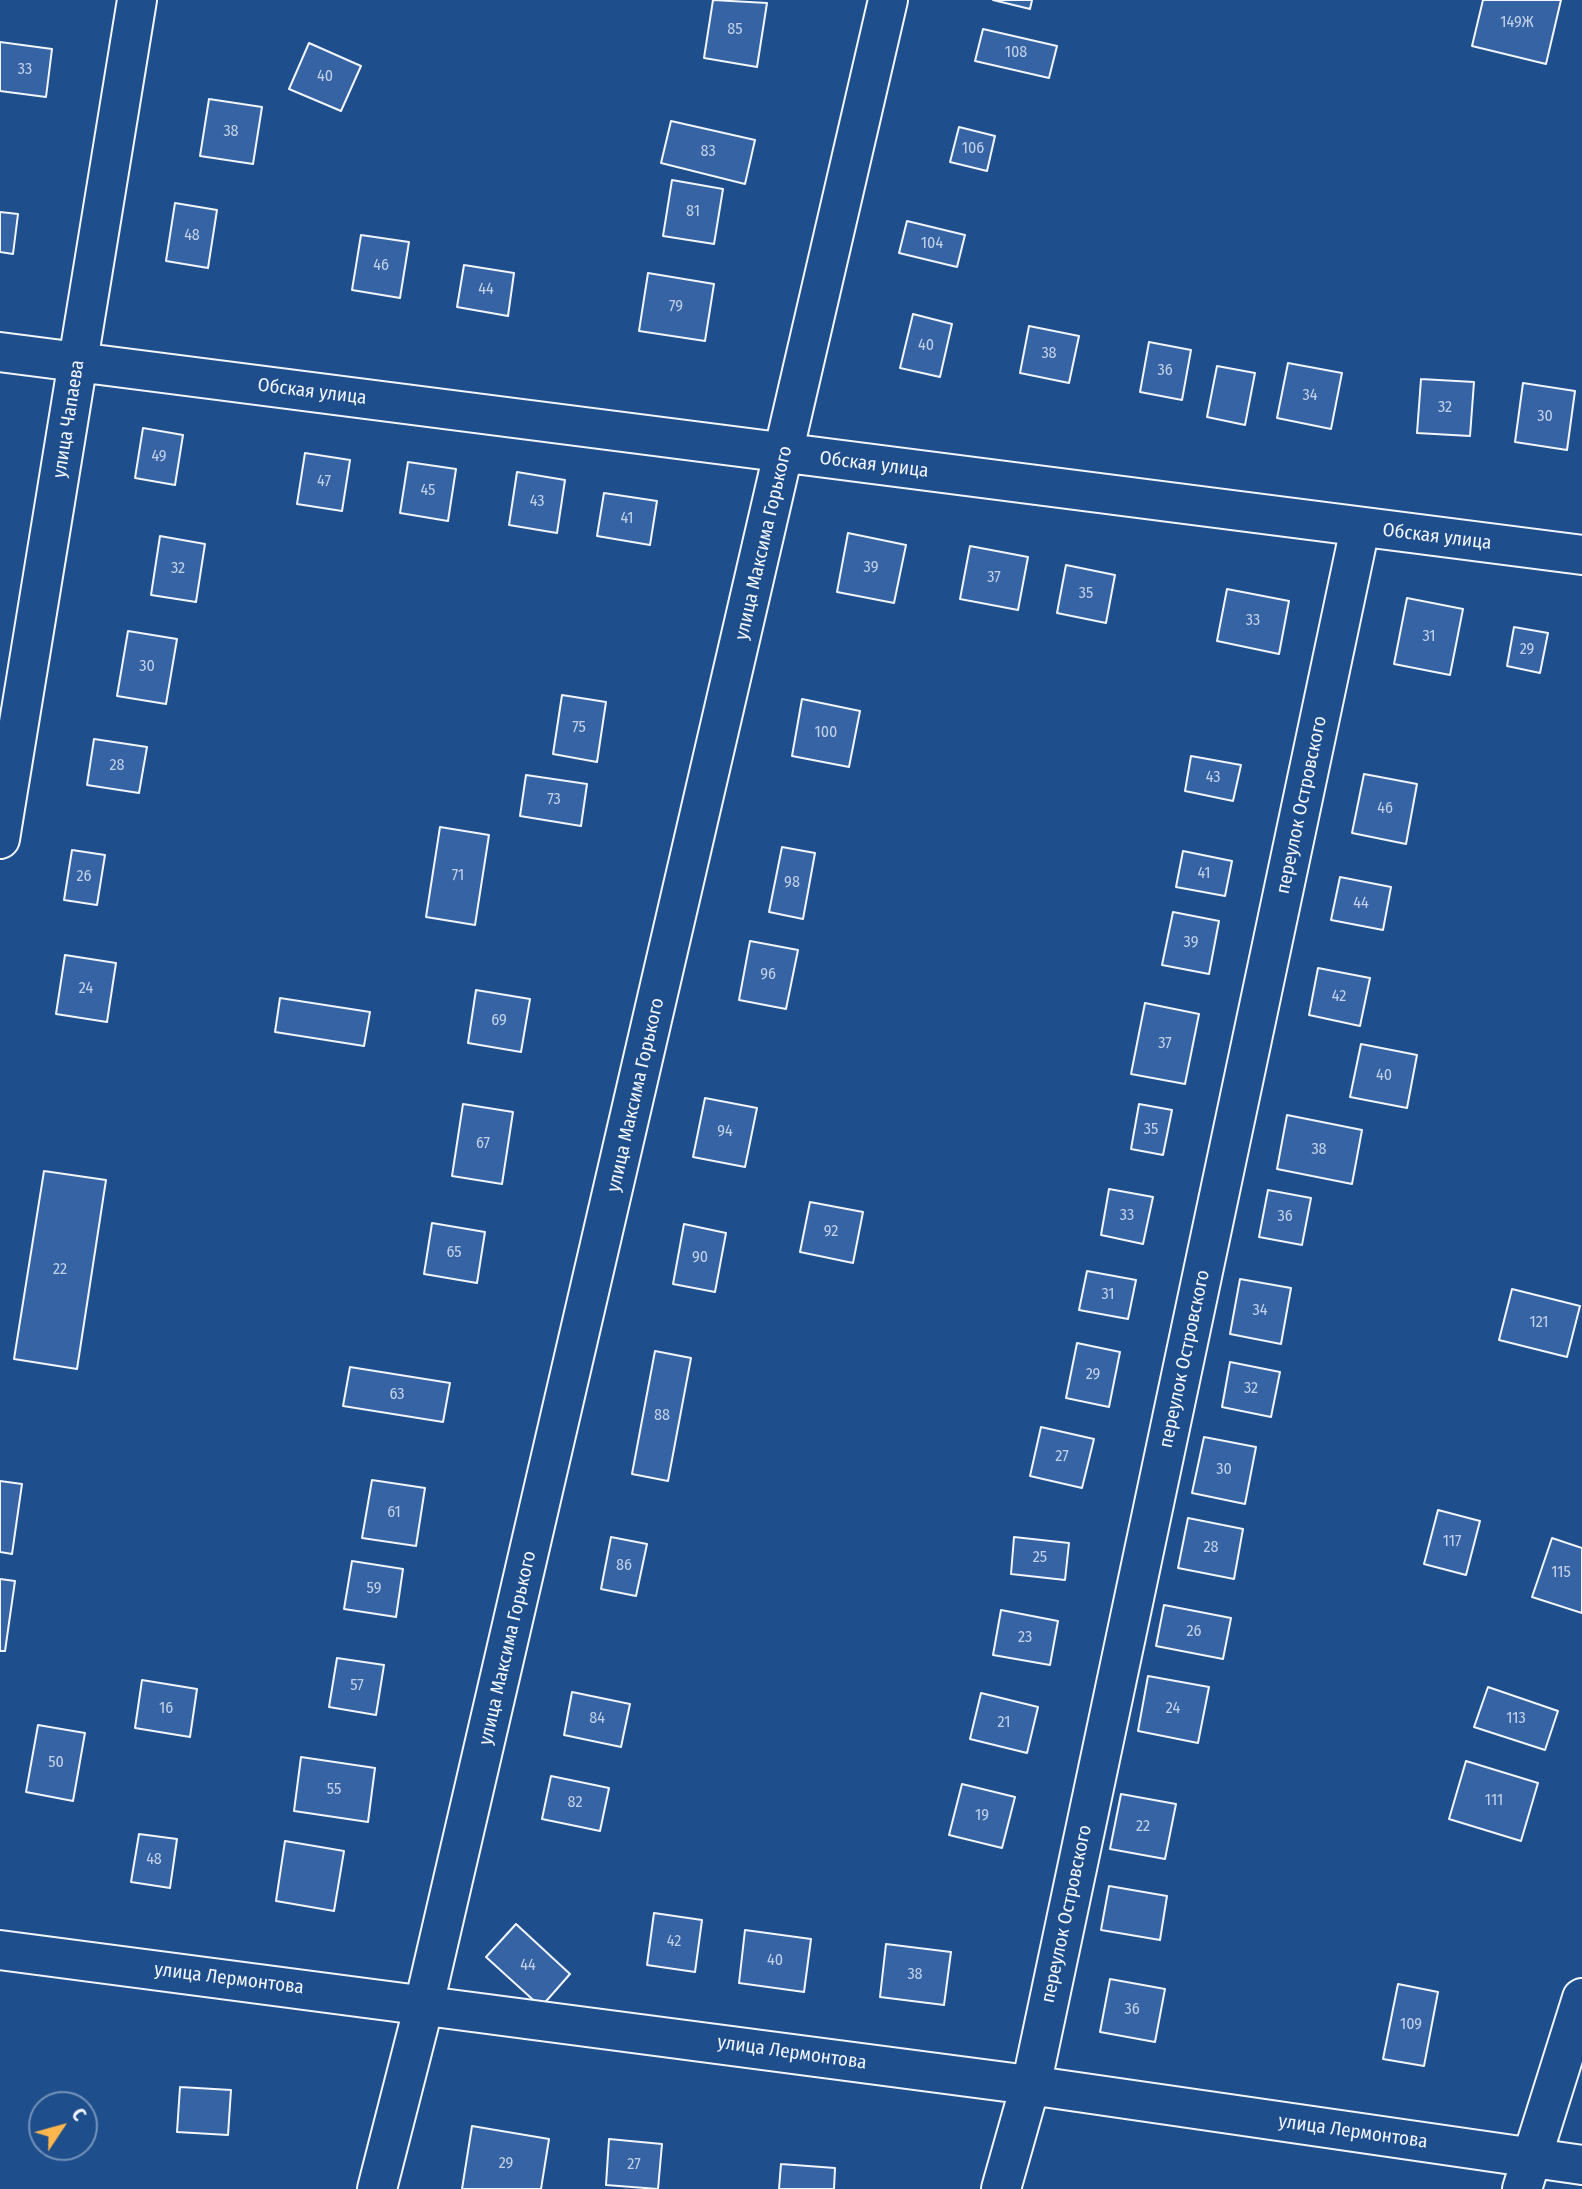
<!DOCTYPE html>
<meta charset="utf-8">
<style>
body{margin:0}
#map{position:relative;width:1582px;height:2189px;overflow:hidden;background:#1f4e8c;font-family:"Fira Sans Condensed",sans-serif}
canvas{display:block}
.north{position:absolute;left:28px;top:2091px;width:70px;height:70px;box-sizing:border-box;background:#1f4e8c;border:2px solid #7391ba;border-radius:50%;rotate:54deg;font-size:19px;font-weight:700;line-height:28px;text-align:center;color:#f2f6ff}
.north::after{content:'';display:block;margin:auto;width:24px;height:32px;background:#ffb74d;clip-path:polygon(50% 0,100% 100%,50% 72%,0 100%)}
</style>
<div id="map">
<canvas width="1582" height="2189"></canvas>
<div class="north">С</div>
</div>
<script>
const c = document.querySelector('canvas').getContext('2d');
c.lineJoin = 'round';
function paint(path, color) { c.fillStyle = color; c.fill(path, 'evenodd'); }
const shape = rows => new Path2D(rows.map(r => 'M' + r).join(''));
function trace(path, color, width, dash) { c.strokeStyle = color; c.lineWidth = width; c.lineCap = dash ? 'butt' : 'round'; c.setLineDash(dash || []); c.stroke(path); }
function label(font, color, halo, rows, align = 'center') {
  c.font = font + ' "Fira Sans Condensed",sans-serif'; c.lineWidth = 5; c.setLineDash([]); c.textBaseline = 'middle'; c.strokeStyle = halo; c.fillStyle = color; for (const [text, x, y, turn = 0] of rows) {
    c.save(); c.translate(x, y); c.rotate((+turn || 0) * Math.PI / 180); c.textAlign = isNaN(turn) ? turn : align; if (halo) c.strokeText(text, 0, 0); c.fillText(text, 0, 0); c.restore();
  }
}
const building = shape([
 [713,0,767,3,757,67,704,58,713,0],
 [993,0,1032,0,1030,9,993,0],
 [1483,0,1561,0,1546,64,1472,46,1483,0],
 [983,29,1057,46,1049,78,975,61,983,29],
 [0,42,52,49,46,97,0,91,0,42],
 [309,43,361,66,341,111,289,89,309,43],
 [209,99,262,107,253,164,200,156,209,99],
 [671,121,755,140,745,184,661,163,671,121],
 [959,127,995,136,987,171,950,162,959,127],
 [672,180,723,189,714,244,663,236,672,180],
 [175,203,217,210,208,268,166,261,175,203],
 [0,212,18,214,13,254,0,252,0,212],
 [907,221,965,235,957,267,899,253,907,221],
 [361,235,409,242,400,298,352,290,361,235],
 [464,265,514,273,508,316,457,307,464,265],
 [648,273,714,284,705,341,639,331,648,273],
 [913,314,952,324,940,377,900,368,913,314],
 [1029,326,1079,336,1069,383,1020,373,1029,326],
 [1149,342,1191,350,1182,400,1140,392,1149,342],
 [1288,363,1342,373,1331,429,1277,418,1288,363],
 [1217,366,1255,373,1245,425,1207,417,1217,366],
 [1421,379,1474,382,1470,436,1417,433,1421,379],
 [1523,383,1575,391,1567,450,1515,442,1523,383],
 [143,428,183,435,175,485,135,478,143,428],
 [305,453,350,460,342,511,297,504,305,453],
 [408,462,456,469,448,521,400,513,408,462],
 [517,472,565,480,557,533,509,525,517,472],
 [604,493,657,501,650,545,597,536,604,493],
 [848,533,906,545,894,603,837,592,848,533],
 [160,536,205,544,196,602,151,595,160,536],
 [970,546,1028,557,1018,610,960,599,970,546],
 [1066,565,1115,575,1106,623,1057,613,1066,565],
 [1227,589,1289,601,1279,654,1217,641,1227,589],
 [1407,598,1463,609,1450,675,1394,664,1407,598],
 [1514,627,1548,633,1540,673,1507,666,1514,627],
 [128,631,177,639,166,704,117,696,128,631],
 [562,695,606,702,597,762,553,754,562,695],
 [802,699,860,711,849,767,792,756,802,699],
 [94,739,147,747,139,793,87,785,94,739],
 [1191,756,1241,765,1233,801,1185,791,1191,756],
 [1364,774,1417,784,1406,844,1352,833,1364,774],
 [526,775,587,784,581,826,520,816,526,775],
 [440,827,489,835,475,925,426,917,440,827],
 [782,847,815,853,803,919,769,912,782,847],
 [72,850,105,855,97,905,64,900,72,850],
 [1183,851,1232,861,1225,896,1176,887,1183,851],
 [1340,877,1391,887,1383,930,1331,920,1340,877],
 [1173,912,1219,921,1209,974,1162,965,1173,912],
 [750,941,798,950,786,1009,739,1000,750,941],
 [65,955,116,963,107,1022,56,1014,65,955],
 [1318,968,1370,978,1360,1026,1309,1015,1318,968],
 [476,990,530,999,521,1052,468,1043,476,990],
 [280,998,370,1012,364,1046,275,1032,280,998],
 [1145,1003,1199,1014,1185,1084,1131,1074,1145,1003],
 [1361,1044,1417,1055,1407,1108,1350,1097,1361,1044],
 [705,1098,757,1108,745,1167,693,1157,705,1098],
 [463,1104,513,1112,502,1184,452,1176,463,1104],
 [1139,1104,1172,1110,1163,1155,1131,1149,1139,1104],
 [1287,1115,1362,1130,1352,1184,1277,1169,1287,1115],
 [44,1171,106,1180,77,1369,14,1359,44,1171],
 [1109,1189,1153,1197,1143,1244,1101,1235,1109,1189],
 [1268,1190,1311,1198,1302,1245,1259,1237,1268,1190],
 [810,1202,863,1212,853,1263,800,1252,810,1202],
 [432,1223,485,1232,477,1283,424,1274,432,1223],
 [684,1224,726,1233,715,1292,673,1284,684,1224],
 [1087,1271,1136,1280,1128,1319,1079,1310,1087,1271],
 [1240,1279,1291,1288,1281,1344,1230,1334,1240,1279],
 [1512,1289,1580,1306,1567,1357,1499,1340,1512,1289],
 [1077,1343,1120,1352,1109,1407,1066,1398,1077,1343],
 [655,1351,691,1358,668,1481,632,1474,655,1351],
 [1230,1362,1280,1372,1271,1417,1222,1407,1230,1362],
 [350,1367,450,1383,443,1422,343,1406,350,1367],
 [1041,1427,1094,1439,1082,1488,1030,1476,1041,1427],
 [1204,1437,1256,1447,1245,1504,1192,1493,1204,1437],
 [372,1480,425,1488,416,1546,362,1538,372,1480],
 [0,1481,22,1484,12,1554,0,1552,0,1481],
 [1438,1510,1480,1521,1466,1575,1424,1564,1438,1510],
 [1188,1518,1243,1529,1234,1579,1178,1568,1188,1518],
 [611,1537,647,1544,636,1596,601,1589,611,1537],
 [1014,1537,1069,1543,1065,1580,1011,1574,1014,1537],
 [1552,1538,1582,1548,1582,1613,1532,1597,1552,1538],
 [352,1561,403,1569,396,1617,344,1609,352,1561],
 [0,1579,15,1581,5,1651,0,1651,0,1579],
 [1164,1605,1231,1618,1223,1659,1156,1646,1164,1605],
 [1001,1610,1058,1621,1050,1665,993,1655,1001,1610],
 [337,1658,384,1665,376,1715,329,1707,337,1658],
 [1148,1676,1209,1687,1198,1743,1138,1731,1148,1676],
 [142,1680,197,1689,190,1737,135,1728,142,1680],
 [1488,1687,1558,1711,1545,1750,1474,1727,1488,1687],
 [572,1692,630,1704,621,1747,564,1735,572,1692],
 [981,1693,1038,1707,1027,1753,970,1739,981,1693],
 [38,1725,85,1733,73,1801,26,1792,38,1725],
 [301,1757,375,1768,368,1822,294,1811,301,1757],
 [1466,1761,1538,1783,1521,1841,1449,1819,1466,1761],
 [551,1776,609,1788,600,1831,542,1819,551,1776],
 [962,1784,1015,1797,1002,1848,949,1835,962,1784],
 [1121,1794,1176,1804,1165,1859,1110,1849,1121,1794],
 [139,1834,177,1839,170,1888,131,1882,139,1834],
 [285,1841,344,1851,334,1911,276,1901,285,1841],
 [1109,1886,1167,1896,1160,1940,1101,1930,1109,1886],
 [654,1913,702,1920,695,1972,647,1965,654,1913],
 [516,1924,570,1974,541,2007,486,1957,516,1924],
 [745,1930,811,1939,804,1992,739,1983,745,1930],
 [886,1944,951,1952,944,2005,880,1997,886,1944],
 [1110,1979,1165,1989,1155,2042,1100,2032,1110,1979],
 [1398,1984,1438,1992,1424,2066,1383,2059,1398,1984],
 [180,2087,231,2090,228,2135,177,2132,180,2087],
 [472,2126,549,2139,541,2189,462,2189,472,2126],
 [609,2139,662,2144,658,2189,606,2185,609,2139],
 [781,2164,835,2168,834,2189,779,2189,781,2164]
]);
paint(building, '#3563a3');
trace(building, '#f2f6ff', 2);
const minor = shape([
 [0,352,1582,555],
 [0,839,137,0],
 [0,1950,1029,2085,1582,2165],
 [377,2189,424,2005,888,0],
 [1001,2189,1034,2072,1360,528],
 [1522,2189,1582,1998]
]);
trace(minor, '#f2f6ff', 42);
trace(minor, '#1f4e8c', 38);
label('16px', '#c3d1e8', null, [
 ["149Ж",1517,23],
 ["85",735,30],
 ["108",1016,53],
 ["33",25,70],
 ["40",325,77],
 ["38",231,132],
 ["106",973,149],
 ["83",708,152],
 ["81",693,212],
 ["48",192,236],
 ["104",932,244],
 ["46",381,266],
 ["44",486,290],
 ["79",676,307],
 ["40",926,346],
 ["38",1049,354],
 ["36",1165,371],
 ["34",1310,396],
 ["32",1445,408],
 ["30",1545,417],
 ["49",159,457],
 ["47",324,482],
 ["45",428,491],
 ["43",537,502],
 ["41",627,519],
 ["39",871,568],
 ["32",178,569],
 ["37",994,578],
 ["35",1086,594],
 ["33",1253,621],
 ["31",1429,637],
 ["29",1527,650],
 ["30",147,667],
 ["75",579,728],
 ["100",826,733],
 ["28",117,766],
 ["43",1213,778],
 ["73",554,800],
 ["46",1385,809],
 ["41",1204,874],
 ["71",458,876],
 ["26",84,877],
 ["98",792,883],
 ["44",1361,904],
 ["39",1191,943],
 ["96",768,975],
 ["24",86,989],
 ["42",1339,997],
 ["69",499,1021],
 ["37",1165,1044],
 ["40",1384,1076],
 ["35",1151,1130],
 ["94",725,1132],
 ["67",483,1144],
 ["38",1319,1150],
 ["33",1127,1216],
 ["36",1285,1217],
 ["92",831,1232],
 ["65",454,1253],
 ["90",700,1258],
 ["22",60,1270],
 ["31",1108,1295],
 ["34",1260,1311],
 ["121",1539,1323],
 ["29",1093,1375],
 ["32",1251,1389],
 ["63",397,1395],
 ["88",662,1416],
 ["27",1062,1457],
 ["30",1224,1470],
 ["61",394,1513],
 ["117",1452,1542],
 ["28",1211,1548],
 ["25",1040,1558],
 ["86",624,1566],
 ["115",1561,1573],
 ["59",374,1589],
 ["26",1194,1632],
 ["23",1025,1638],
 ["57",357,1686],
 ["16",166,1709],
 ["24",1173,1709],
 ["84",597,1719],
 ["113",1516,1719],
 ["21",1004,1723],
 ["50",56,1763],
 ["55",334,1790],
 ["111",1494,1801],
 ["82",575,1803],
 ["19",982,1816],
 ["22",1143,1827],
 ["48",154,1860],
 ["42",674,1942],
 ["40",775,1961],
 ["44",528,1966],
 ["38",915,1975],
 ["36",1132,2010],
 ["109",1411,2025],
 ["29",506,2164],
 ["27",634,2165]
]);
label('19px', '#f2f6ff', '#1f4e8c', [
 ["Обская улица",312,392,7],
 ["улица Чапаева",69,419,-81],
 ["Обская улица",874,465,7],
 ["Обская улица",1437,537,7],
 ["улица Максима Горького",764,543,-77],
 ["переулок Островского",1302,805,-78],
 ["улица Максима Горького",636,1095,-77],
 ["переулок Островского",1185,1359,-78],
 ["улица Максима Горького",508,1648,-77],
 ["переулок Островского",1067,1914,-78],
 ["улица Лермонтова",229,1979,7],
 ["улица Лермонтова",792,2053,8],
 ["улица Лермонтова",1353,2132,8]
]);
</script>
